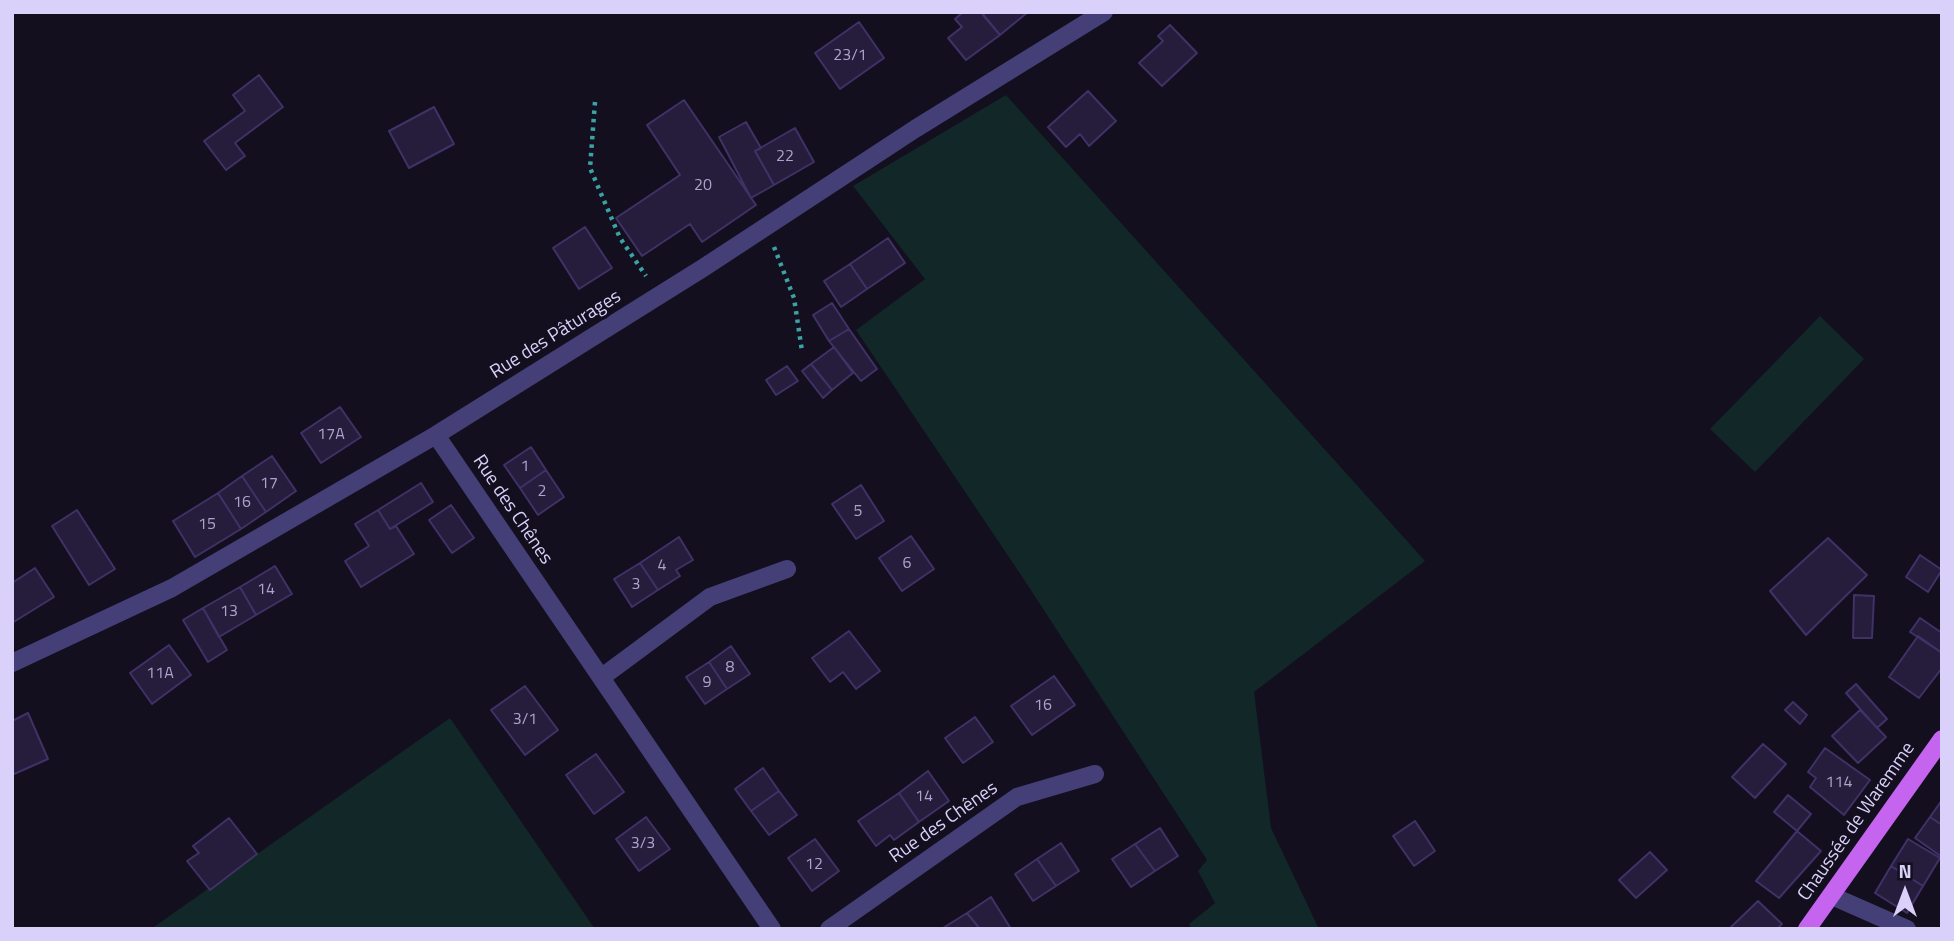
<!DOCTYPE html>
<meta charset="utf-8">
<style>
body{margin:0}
#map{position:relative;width:1954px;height:941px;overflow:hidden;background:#130f1e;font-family:"Titillium Web",sans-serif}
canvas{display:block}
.frame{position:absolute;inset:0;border:14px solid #d9d1fa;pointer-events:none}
.north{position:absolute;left:1870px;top:857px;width:70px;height:70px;-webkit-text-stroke:5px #130f1e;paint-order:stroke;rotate:0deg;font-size:19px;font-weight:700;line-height:28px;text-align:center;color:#d9d1fa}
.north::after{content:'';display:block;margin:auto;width:24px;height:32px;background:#d9d1fa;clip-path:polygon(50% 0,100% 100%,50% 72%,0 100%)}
</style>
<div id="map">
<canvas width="1954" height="941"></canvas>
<div class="frame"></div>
<div class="north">N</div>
</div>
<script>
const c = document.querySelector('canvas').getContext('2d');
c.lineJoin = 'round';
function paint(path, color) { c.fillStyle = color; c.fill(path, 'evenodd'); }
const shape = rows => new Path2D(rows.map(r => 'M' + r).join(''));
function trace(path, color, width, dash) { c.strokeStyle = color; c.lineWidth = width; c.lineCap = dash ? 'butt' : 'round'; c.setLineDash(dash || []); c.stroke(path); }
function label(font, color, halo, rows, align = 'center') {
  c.font = font + ' "Titillium Web",sans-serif'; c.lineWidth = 7; c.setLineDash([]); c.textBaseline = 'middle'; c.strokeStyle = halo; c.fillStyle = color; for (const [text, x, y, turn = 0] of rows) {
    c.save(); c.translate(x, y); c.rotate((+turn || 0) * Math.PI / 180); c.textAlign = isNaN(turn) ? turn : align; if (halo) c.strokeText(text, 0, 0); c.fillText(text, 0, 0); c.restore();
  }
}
paint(shape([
 [1006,95,1425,561,1254,692,1271,828,1319,929,1191,929,1189,924,1215,903,1198,871,1207,860,1019,572,856,330,925,279,853,186],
 [1820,316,1864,359,1755,472,1710,429],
 [450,718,595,929,151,929]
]), '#122727');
const building = shape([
 [963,12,981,12,1000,35,966,60,948,38,962,27,955,19,963,12],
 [986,12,1028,12,1000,35,983,15,986,12],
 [859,22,884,58,840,89,815,53,859,22],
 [1170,25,1197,53,1162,86,1139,63,1163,41,1158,36,1170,25],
 [259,75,283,107,235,143,245,156,226,170,204,141,245,111,233,95,259,75],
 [1088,91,1116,121,1089,146,1080,134,1066,147,1048,127,1088,91],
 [684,100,756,205,702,242,690,224,642,256,616,218,680,175,647,125,684,100],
 [434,107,454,144,409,168,389,131,434,107],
 [746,122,761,148,755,151,774,185,751,198,719,137,746,122],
 [795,128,814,162,774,185,755,151,795,128],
 [585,227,612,268,579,289,553,248,585,227],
 [888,238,905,263,867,289,850,264,888,238],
 [850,264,867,289,841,307,824,281,850,264],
 [832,303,849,329,829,341,813,315,832,303],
 [849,329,877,369,861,381,829,341,849,329],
 [834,347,853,373,832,390,811,364,834,347],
 [811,364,832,390,823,398,802,371,811,364],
 [787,366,798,381,776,395,766,380,787,366],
 [340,407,361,437,321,463,301,433,340,407],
 [531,447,546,470,520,488,504,465,531,447],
 [272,456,296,491,266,512,242,476,272,456],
 [546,470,564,497,538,515,520,488,546,470],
 [242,476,266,512,241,529,218,493,242,476],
 [421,483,433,502,390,529,378,510,421,483],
 [861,485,884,521,856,539,832,504,861,485],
 [218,493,241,529,195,557,173,521,218,493],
 [451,505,474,538,452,553,429,520,451,505],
 [77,510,115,569,89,585,52,526,77,510],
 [378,510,390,529,396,526,414,554,361,587,345,561,369,546,355,524,378,510],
 [911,536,934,569,902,591,879,558,911,536],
 [679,537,693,560,676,570,680,576,658,590,640,563,679,537],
 [1828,538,1867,575,1806,635,1770,591,1828,538],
 [1920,555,1942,570,1928,592,1906,577,1920,555],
 [640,563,658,590,632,607,614,579,640,563],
 [275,566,292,594,256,615,240,587,275,566],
 [35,568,54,597,12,623,12,583,35,568],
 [240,587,256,615,219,637,203,608,240,587],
 [1854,595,1874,596,1872,638,1853,638,1854,595],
 [203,608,227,650,208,662,183,620,203,608],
 [1920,618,1942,633,1942,653,1910,632,1920,618],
 [849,631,880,671,856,689,843,672,830,682,812,658,849,631],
 [1918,636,1942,653,1942,668,1919,698,1889,677,1918,636],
 [169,645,191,675,152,704,130,673,169,645],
 [731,646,750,674,727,689,709,662,731,646],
 [709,662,727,689,705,704,686,677,709,662],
 [1054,676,1075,705,1032,735,1011,706,1054,676],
 [1856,684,1887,719,1877,728,1846,693,1856,684],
 [525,686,558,730,525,755,491,710,525,686],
 [1793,702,1807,715,1800,724,1785,710,1793,702],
 [1860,710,1886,737,1858,763,1832,736,1860,710],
 [28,713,48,759,14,774,12,770,12,721,28,713],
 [975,717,993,742,963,763,945,738,975,717],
 [1763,744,1786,764,1755,798,1732,777,1763,744],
 [1825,748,1870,780,1844,815,1810,787,1816,778,1808,772,1825,748],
 [596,754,624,792,594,814,566,775,596,754],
 [763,768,779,791,751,811,735,789,763,768],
 [928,771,949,801,919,822,899,793,928,771],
 [779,791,797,815,769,835,751,811,779,791],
 [899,793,919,822,894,840,890,835,876,846,858,821,899,793],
 [1788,795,1811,814,1797,831,1774,812,1788,795],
 [1942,800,1942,825,1930,817,1942,800],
 [646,817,670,849,639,871,616,839,646,817],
 [1930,817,1942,825,1942,857,1915,838,1930,817],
 [229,818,257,854,210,890,187,861,199,853,193,846,229,818],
 [1415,821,1435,851,1414,866,1393,836,1415,821],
 [1160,828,1178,856,1155,871,1135,844,1160,828],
 [1797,831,1821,851,1779,898,1756,881,1797,831],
 [815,839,839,871,812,891,788,858,815,839],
 [1908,839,1940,858,1923,886,1891,866,1908,839],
 [1061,843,1079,871,1056,886,1037,859,1061,843],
 [1135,844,1155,871,1131,887,1112,859,1135,844],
 [1650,852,1667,870,1636,898,1619,880,1650,852],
 [1037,859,1056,886,1033,901,1015,874,1037,859],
 [1891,866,1923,886,1907,913,1875,893,1891,866],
 [991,897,1011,929,980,929,967,913,991,897],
 [1758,901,1782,924,1777,929,1729,929,1758,901],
 [967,913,980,929,943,929,943,928,967,913]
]);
paint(building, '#261d3d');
trace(building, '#403167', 2);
trace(shape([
 [595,102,590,168,620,238,646,276],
 [774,247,794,298,802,351]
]), '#3aa3a5', 4.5, [3.5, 5]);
trace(shape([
 [436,435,772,929],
 [12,663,172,588,436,435,703,268,915,129,1104,12],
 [602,677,710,597,787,569],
 [1832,896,1907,929],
 [829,929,1017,797,1095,774]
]), '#453f78', 18);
trace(shape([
 [1807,929,1942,739]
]), '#c564ee', 18);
label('16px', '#aca4cb', null, [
 ["23/1",850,56],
 ["22",785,157],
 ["20",703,186],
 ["17A",331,435],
 ["1",525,467],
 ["17",269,484],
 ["2",542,492],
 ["16",242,503],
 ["5",858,512],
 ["15",207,525],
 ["6",907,564],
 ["4",662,566],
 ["3",636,585],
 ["14",266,590],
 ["13",229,612],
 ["8",730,668],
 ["11A",160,674],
 ["9",707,683],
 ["16",1043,706],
 ["3/1",525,720],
 ["114",1839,783],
 ["14",924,797],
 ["3/3",643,844],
 ["12",814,865]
]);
label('19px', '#d9d1fa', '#130f1e', [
 ["Rue des Pâturages",556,335,-32],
 ["Rue des Chênes",512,510,56],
 ["Chaussée de Waremme",1857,822,-55],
 ["Rue des Chênes",944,823,-35]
]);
</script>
